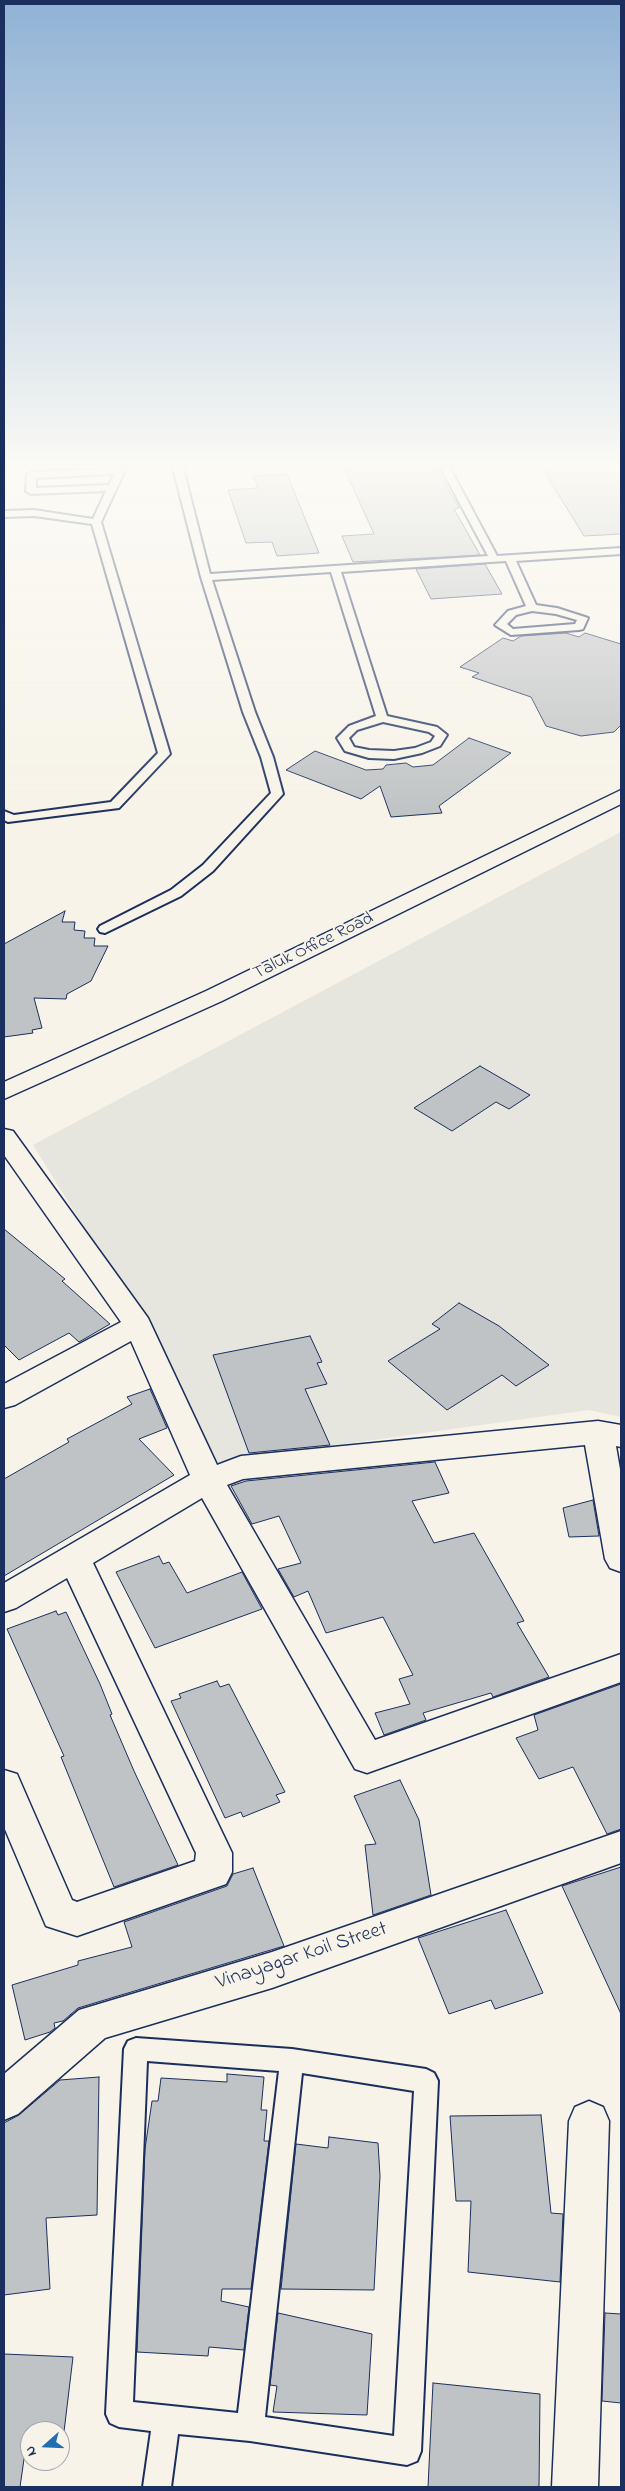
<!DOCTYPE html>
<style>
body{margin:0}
#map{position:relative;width:625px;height:2491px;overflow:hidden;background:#f7f3e8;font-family:"Indie Flower",sans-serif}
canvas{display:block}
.frame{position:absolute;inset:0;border:5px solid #1b2f5e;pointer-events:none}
.north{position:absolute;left:20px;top:2421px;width:50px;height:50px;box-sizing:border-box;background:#f7f3e8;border:1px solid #9fa5b1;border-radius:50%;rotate:250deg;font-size:14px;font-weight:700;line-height:20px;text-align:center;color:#1b2f5e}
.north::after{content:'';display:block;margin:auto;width:18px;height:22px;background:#1f6fb2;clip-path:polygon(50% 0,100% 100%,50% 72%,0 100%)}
</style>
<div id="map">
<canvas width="625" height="2491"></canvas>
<div class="frame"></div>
<div class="north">N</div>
</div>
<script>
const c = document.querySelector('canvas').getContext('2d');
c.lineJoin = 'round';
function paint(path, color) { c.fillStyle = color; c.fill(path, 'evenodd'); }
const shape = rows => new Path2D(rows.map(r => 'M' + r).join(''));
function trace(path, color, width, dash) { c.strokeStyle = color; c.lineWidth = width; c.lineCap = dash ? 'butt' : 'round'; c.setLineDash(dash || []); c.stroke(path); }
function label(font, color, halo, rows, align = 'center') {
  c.font = font + ' "Indie Flower",sans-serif'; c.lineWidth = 4.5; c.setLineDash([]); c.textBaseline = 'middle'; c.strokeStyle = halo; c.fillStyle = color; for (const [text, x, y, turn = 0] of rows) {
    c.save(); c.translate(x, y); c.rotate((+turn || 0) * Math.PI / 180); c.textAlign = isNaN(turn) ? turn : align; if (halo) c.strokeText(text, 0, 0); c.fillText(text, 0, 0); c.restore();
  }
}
paint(shape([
 [621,832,621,1417,589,1410,208,1463,155,1342,33,1145]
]), '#e6e5de');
const building = shape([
 [344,468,436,468,459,508,454,509,480,555,353,562,342,536,374,534,344,468],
 [542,468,621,468,621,534,584,536,542,468],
 [287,474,319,553,277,556,272,542,246,543,228,490,258,488,253,476,287,474],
 [485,564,502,594,431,599,416,569,485,564],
 [566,633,579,637,585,633,621,644,621,725,614,732,581,736,546,726,531,697,472,677,479,673,460,667,503,638,513,641,521,636,566,633],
 [469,738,511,753,439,806,442,813,391,817,380,786,361,799,286,770,315,751,366,770,383,769,386,765,406,763,413,767,433,765,469,738],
 [65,911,62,922,75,922,74,930,85,931,84,938,95,938,94,946,108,946,91,981,67,994,66,999,34,998,42,1028,32,1030,33,1033,4,1037,4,944,65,911],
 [480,1066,530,1095,509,1109,496,1102,452,1131,414,1108,480,1066],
 [4,1229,65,1279,62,1281,110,1324,79,1342,69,1333,19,1360,4,1345,4,1229],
 [459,1303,499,1326,549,1365,516,1386,502,1375,447,1410,388,1361,440,1329,432,1324,459,1303],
 [310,1336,322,1362,317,1363,327,1384,305,1389,330,1445,249,1453,213,1355,310,1336],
 [150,1389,167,1428,139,1439,174,1475,4,1576,4,1479,69,1442,67,1439,132,1404,127,1397,150,1389],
 [435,1462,449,1493,412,1501,434,1543,474,1533,524,1621,517,1623,549,1677,493,1697,491,1693,423,1713,426,1720,384,1735,375,1713,410,1704,399,1679,413,1675,383,1617,326,1633,308,1591,294,1597,278,1569,301,1563,279,1516,252,1524,231,1486,246,1481,435,1462],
 [593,1500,599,1536,569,1537,563,1508,593,1500],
 [159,1556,163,1564,169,1562,187,1593,242,1572,262,1609,155,1648,116,1572,159,1556],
 [56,1611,58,1615,66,1612,100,1684,112,1714,110,1715,134,1771,178,1865,114,1887,61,1757,64,1756,7,1629,56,1611],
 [217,1681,220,1687,229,1684,285,1792,276,1795,280,1802,243,1817,241,1812,225,1818,171,1701,181,1698,179,1694,217,1681],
 [621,1684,621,1829,607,1834,573,1767,539,1779,516,1738,538,1730,534,1715,621,1684],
 [400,1780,419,1820,431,1895,373,1915,365,1845,376,1844,354,1796,400,1780],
 [621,1867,621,2014,562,1886,621,1867],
 [253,1868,284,1946,78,2008,63,2021,54,2023,55,2028,50,2032,25,2040,12,1985,78,1965,78,1961,132,1947,124,1922,227,1886,233,1874,253,1868],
 [506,1910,543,1993,495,2009,491,2000,449,2014,418,1938,506,1910],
 [227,2074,264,2077,261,2110,267,2110,264,2141,269,2141,251,2289,222,2289,221,2301,249,2307,244,2350,209,2347,208,2356,137,2352,145,2149,152,2101,158,2101,161,2078,227,2082,227,2074],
 [99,2077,97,2215,46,2218,50,2289,4,2295,4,2123,19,2115,60,2080,99,2077],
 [541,2115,551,2213,563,2214,560,2282,468,2272,471,2201,456,2201,450,2116,541,2115],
 [329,2137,378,2143,380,2176,374,2290,281,2289,296,2144,328,2148,329,2137],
 [278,2313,372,2334,367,2415,273,2412,277,2386,270,2385,278,2313],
 [605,2313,621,2314,621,2403,602,2401,605,2313],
 [4,2354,73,2357,63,2440,60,2440,60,2431,30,2431,30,2438,27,2438,20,2487,4,2487,4,2354],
 [433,2383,540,2394,539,2487,428,2487,433,2383]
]);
paint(building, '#c0c3c5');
trace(building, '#1b2f5e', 1);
const lane = shape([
 [126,468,101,522,170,754,119,808,8,822,4,820,4,811,14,815,111,802,158,753,92,524,34,516,4,517,4,511,34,510,93,519,106,491,31,494,26,491,27,475,32,472,126,468],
 [114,474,109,485,36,488,36,478,114,474],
 [173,468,183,468,210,574,488,556,441,468,450,468,497,556,621,548,621,554,516,561,536,605,557,608,588,618,583,629,579,630,511,635,495,625,508,611,526,606,506,561,341,572,387,716,437,727,447,735,440,746,422,753,394,759,369,758,345,751,337,738,349,726,376,716,331,572,212,580,255,712,273,757,283,794,213,871,181,896,105,933,100,932,98,929,100,926,171,890,203,865,271,793,261,757,243,712,201,577,173,468],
 [532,611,556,614,577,620,575,624,513,629,507,624,516,615,532,611],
 [383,722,429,732,435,736,431,742,415,748,394,751,369,750,354,747,349,738,357,730,383,722],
 [136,2038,292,2049,426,2069,434,2073,438,2081,421,2451,417,2461,407,2465,250,2441,178,2434,171,2487,143,2487,151,2431,119,2427,110,2423,106,2414,124,2049,128,2041,136,2038],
 [147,2061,279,2071,238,2413,133,2402,147,2061],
 [302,2073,414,2091,394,2436,265,2417,302,2073]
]);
const street = shape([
 [4,1129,13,1131,148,1318,217,1465,241,1456,598,1421,621,1425,621,1447,616,1446,621,1475,621,1572,610,1568,605,1559,585,1445,243,1479,227,1485,375,1740,621,1654,621,1682,367,1773,355,1769,202,1498,93,1563,232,1853,232,1872,226,1884,77,1936,46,1926,4,1827,4,1770,17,1774,72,1900,77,1902,195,1861,196,1853,67,1578,16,1608,4,1612,4,1583,190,1475,131,1341,15,1405,4,1408,4,1384,121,1322,4,1155,4,1129],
 [621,1831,621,1863,272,1988,105,2038,18,2114,4,2120,4,2074,79,2010,272,1952,621,1831],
 [589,2101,603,2107,609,2121,598,2487,552,2487,569,2121,575,2107,589,2101]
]);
const primary = shape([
 [621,790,621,804,222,1001,4,1099,4,1082,206,991,621,790]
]);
trace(lane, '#1b2f5e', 4);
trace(street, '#1b2f5e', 3);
trace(primary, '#1b2f5e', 3);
paint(lane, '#f7f3e8');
paint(street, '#f7f3e8');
paint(primary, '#f7f3e8');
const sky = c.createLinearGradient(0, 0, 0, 817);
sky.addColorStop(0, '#90b2d5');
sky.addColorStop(0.57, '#fbfaf5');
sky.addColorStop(1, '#fbfaf500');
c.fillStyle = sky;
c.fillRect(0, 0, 625, 817);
label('18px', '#1b2f5e', '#f7f3e8', [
 ["Taluk Office Road",314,947,-26]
]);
label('21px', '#1b2f5e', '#f7f3e8', [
 ["Vinayagar Koil Street",302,1957,-18]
]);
</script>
